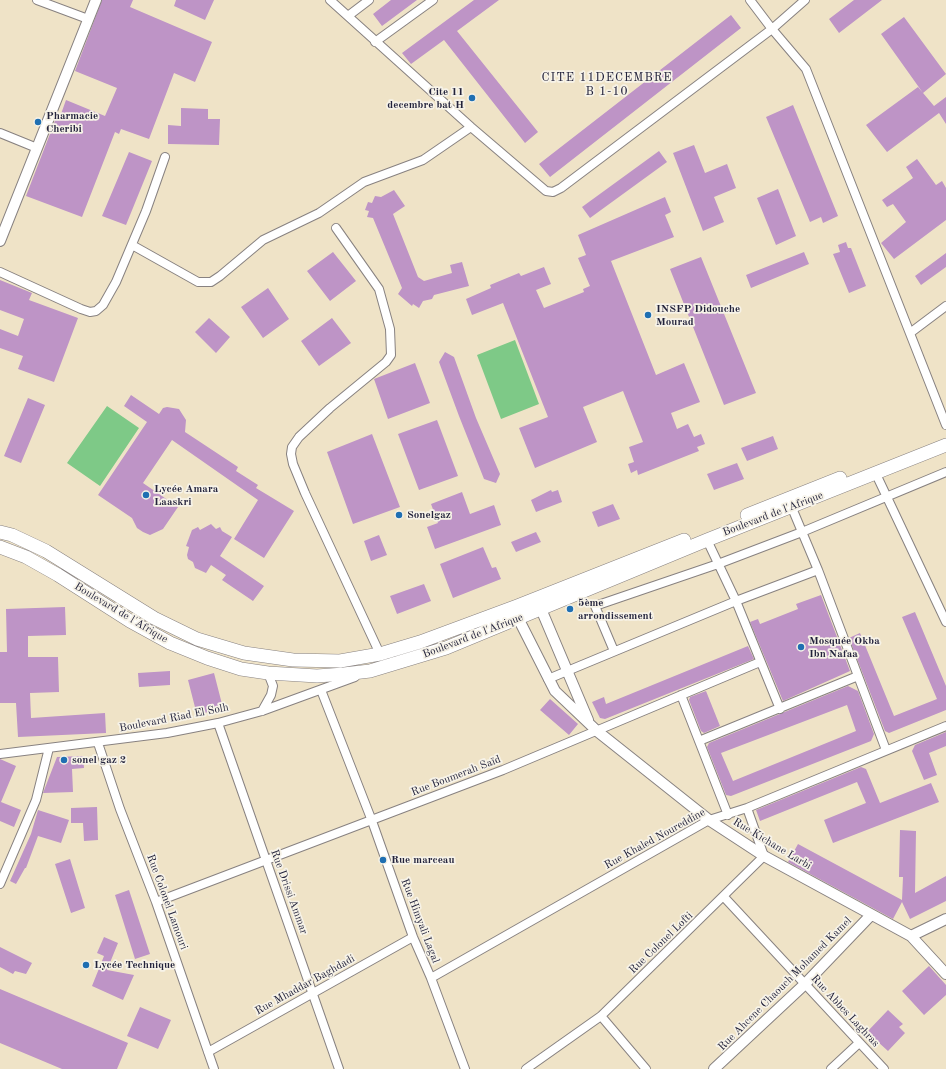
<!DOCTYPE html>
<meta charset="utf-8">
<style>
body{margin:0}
canvas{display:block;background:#efe3c7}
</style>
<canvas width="946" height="1069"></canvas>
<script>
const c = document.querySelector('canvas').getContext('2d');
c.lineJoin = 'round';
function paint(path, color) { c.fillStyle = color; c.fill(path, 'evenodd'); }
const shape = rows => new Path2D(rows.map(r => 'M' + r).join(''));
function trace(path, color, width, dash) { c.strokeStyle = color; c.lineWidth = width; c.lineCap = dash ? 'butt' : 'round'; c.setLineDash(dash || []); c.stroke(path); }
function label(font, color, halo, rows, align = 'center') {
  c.font = font + ' "Old Standard TT",serif'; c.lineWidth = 3.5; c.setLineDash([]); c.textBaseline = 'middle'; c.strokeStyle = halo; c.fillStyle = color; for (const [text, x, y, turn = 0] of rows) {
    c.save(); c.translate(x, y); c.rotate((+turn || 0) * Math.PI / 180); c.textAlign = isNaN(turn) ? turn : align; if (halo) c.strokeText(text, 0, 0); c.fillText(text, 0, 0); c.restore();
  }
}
paint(shape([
 [515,340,539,404,501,419,477,355],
 [107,406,139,428,100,486,67,463]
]), '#7ec987');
paint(shape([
 [102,0,133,0,130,7,212,42,195,82,174,73,149,139,121,129,119,134,115,132,82,217,26,196,58,113,61,114,66,100,105,116,117,88,75,71],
 [176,0,214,0,205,20,174,6],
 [391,0,417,0,382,26,373,14],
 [474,0,499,0,457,31,538,132,525,143,444,40,411,64,402,53],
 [854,0,882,0,839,33,829,19],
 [731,15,741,28,550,177,539,164],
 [904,17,946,74,923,93,881,34],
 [918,87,934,106,946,97,946,124,939,113,887,152,866,125],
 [793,105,838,216,823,223,821,217,810,222,766,117],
 [181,108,208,109,208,119,220,119,219,145,168,144,168,125,181,126],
 [694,145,705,173,727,164,736,188,714,197,724,222,703,231,673,153],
 [659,151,667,162,590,218,582,207],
 [129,152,152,161,126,225,102,216],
 [917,159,936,185,942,181,946,188,946,220,894,259,881,243,906,222,893,204,887,207,882,200,913,178,906,167],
 [778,189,796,236,776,245,757,198],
 [394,190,405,206,393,214,418,277,424,281,452,273,450,265,462,262,469,286,434,295,432,299,423,301,419,308,413,304,412,306,398,294,402,288,373,218,367,217,369,211,365,210,368,202,372,203,375,196,381,197],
 [665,197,671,212,665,215,674,237,611,261,656,375,684,363,700,402,671,413,677,429,688,424,694,437,701,434,705,444,697,447,699,451,638,475,637,470,631,473,628,464,634,462,629,447,643,442,623,391,583,407,597,442,535,468,519,428,548,417,503,303,472,315,466,299,491,288,490,285,519,273,521,276,544,267,551,284,536,290,544,308,584,292,583,289,590,286,578,258,586,255,578,235],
 [846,242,848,248,851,248,866,286,849,293,833,254,840,252,838,245],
 [333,252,356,281,330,301,307,271],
 [804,252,809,264,751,288,746,275],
 [946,253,946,267,921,285,915,276],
 [701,257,756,393,724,405,670,269],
 [0,280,32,293,29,300,78,318,54,382,18,369,23,356,0,348,0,329,18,336,24,319,0,310],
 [268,288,289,319,263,338,241,307],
 [209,318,230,337,216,353,195,332],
 [332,318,351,343,319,366,301,341],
 [445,352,454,357,476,418,500,474,496,483,484,479,459,416,439,362],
 [415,363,430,403,388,419,374,379],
 [131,395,159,414,163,408,167,407,179,409,186,420,185,432,238,467,236,471,258,485,256,488,294,511,264,558,234,539,258,500,172,440,143,483,178,507,163,529,150,535,143,532,137,528,132,518,98,495,147,422,124,406],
 [28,398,45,405,21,463,4,456],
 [437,420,458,476,419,490,398,434],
 [372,434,400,507,353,524,327,452],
 [773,436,778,449,747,461,741,448],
 [737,463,744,479,714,490,707,474],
 [551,490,552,492,558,490,562,502,536,512,531,500],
 [462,492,470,514,494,505,501,525,435,549,427,527,438,523,431,504],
 [613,504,620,519,598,527,592,512],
 [211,524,216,529,220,527,222,531,232,537,220,556,264,586,253,601,222,580,226,575,211,565,206,573,195,568,193,562,188,559,187,555,189,547,186,546,192,530,198,527,200,530],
 [536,532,541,542,516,552,511,542],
 [379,535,387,555,371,561,364,541],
 [483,547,492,568,496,567,501,579,453,598,440,564],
 [424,584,431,601,397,614,390,596],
 [821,595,850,671,783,701,750,622,758,619,760,624,798,609,796,604],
 [65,607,66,635,28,636,28,657,58,657,59,692,30,693,31,718,105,713,106,733,18,737,16,703,0,703,0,652,7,652,6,609],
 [915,612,946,686,946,710,889,733,885,731,849,638,860,633,894,716,937,699,902,617],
 [748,646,754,659,605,719,600,718,592,702,604,697,606,704],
 [170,671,170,685,139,687,138,673],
 [214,673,223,708,197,715,188,680],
 [848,686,858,691,874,734,871,741,731,796,726,795,707,747,709,743],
 [847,705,856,731,733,781,721,753],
 [706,691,720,726,704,733,701,731,689,700,690,697],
 [550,699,578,724,569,735,540,710],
 [946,732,946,746,929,753,937,775,924,780,912,751,915,745],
 [83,756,84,768,72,769,73,792,43,793,57,757],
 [0,759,16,766,1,802,21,810,14,827,0,821],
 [861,767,866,769,880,803,931,783,939,802,833,843,824,820,866,803,857,782,760,821,756,810],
 [97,807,98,840,84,841,83,823,71,823,71,808],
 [38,810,69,820,61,843,38,836,26,868,25,868,16,884,10,881,31,834],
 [900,830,916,831,915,893,946,876,946,901,910,919,902,902,893,919,788,862,798,844,902,900,903,877,899,877],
 [70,859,85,908,71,913,55,864],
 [129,890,150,954,135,959,115,895],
 [104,937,118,943,107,970,134,975,123,1000,92,986,104,956,97,953],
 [0,947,32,963,26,974,15,971,13,974,0,967],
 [929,966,946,985,946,995,924,1015,902,991],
 [0,989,128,1043,117,1069,62,1069,0,1043],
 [140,1007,171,1020,158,1049,127,1036],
 [888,1010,903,1024,899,1027,905,1033,888,1051,867,1032]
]), '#be94c6');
const minor = shape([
 [37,0,88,19],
 [330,0,471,127,546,191,553,192,561,188,772,29,805,0],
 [750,0,772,29,806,69,946,425],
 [348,16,369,0],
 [375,42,433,0],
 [0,133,37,148],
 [336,228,379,289,390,329,391,355,386,362,330,408,299,437,292,447,291,454,293,464,305,493,380,654],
 [132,245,198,282,211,282,220,276,263,240,319,213,364,182,423,160,471,127],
 [0,272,81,309,90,312,96,311,103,305,116,282,146,211,165,157],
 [910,333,946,306],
 [876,474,946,622],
 [792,508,818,570,886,750],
 [707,540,736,601,780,709],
 [614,651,595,606,718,564,802,532,946,472],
 [548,679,736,601,818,570],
 [321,690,372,821,413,937,431,978,465,1069],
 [681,695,728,815],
 [262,711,271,695,273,686,268,673],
 [218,723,339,1069],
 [699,741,858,676],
 [98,743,120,809,156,902,214,1069],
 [0,754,167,733,218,723,262,711,355,677],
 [0,884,36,800,49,748],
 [724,897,884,1069],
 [156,902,503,770,760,662],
 [431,978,709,820,747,808,946,726],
 [601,1016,646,1069],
 [208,1052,413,937],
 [526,1069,601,1016,764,856,747,808],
 [831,1069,859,1043]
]);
const tertiary = shape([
 [0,241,96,0],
 [541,609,588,720],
 [518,618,555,691,597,731,709,820,764,856,911,936,946,974],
 [911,936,946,919],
 [714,1069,805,984,871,915]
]);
const primary = shape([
 [747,515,840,478],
 [0,532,12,535,46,551,154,618,197,639,244,653,293,660,340,661,380,654,420,642,517,606,684,540],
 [0,547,26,557,58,575,130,621,170,643,207,658,241,669,268,673,317,676,344,674,370,671,446,648,707,540,946,445]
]);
trace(minor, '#888281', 10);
trace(tertiary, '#888281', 12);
trace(primary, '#888281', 14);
trace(minor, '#fff', 8);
trace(tertiary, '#fff', 10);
trace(primary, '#fff', 13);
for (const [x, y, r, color] of [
 [472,98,4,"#1f6fb2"],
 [38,122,4,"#1f6fb2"],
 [648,315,4,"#1f6fb2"],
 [146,495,4,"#1f6fb2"],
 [399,515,4,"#1f6fb2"],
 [570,609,4,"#1f6fb2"],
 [801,647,4,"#1f6fb2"],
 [64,760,4,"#1f6fb2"],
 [383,860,4,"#1f6fb2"],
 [86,965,4,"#1f6fb2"]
]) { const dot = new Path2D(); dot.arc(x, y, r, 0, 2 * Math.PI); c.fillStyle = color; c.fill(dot); trace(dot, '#f7f3e8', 1.5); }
label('bold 11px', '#22223b', '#f7f3e8', [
 ["Cite 11",464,92,"right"],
 ["decembre bat H",464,105,"right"],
 ["Pharmacie",46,116],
 ["Cheribi",46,129],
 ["INSFP Didouche",656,309],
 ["Mourad",656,322],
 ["Lycée Amara",154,489],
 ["Laaskri",154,502],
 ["Sonelgaz",407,515],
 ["5ème",578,603],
 ["arrondissement",578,616],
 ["Mosquée Okba",809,641],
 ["Ibn Nafaa",809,654],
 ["sonel gaz 2",72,760],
 ["Rue marceau",391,860],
 ["Lycée Technique",94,965]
], 'left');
label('11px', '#22223b', '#f7f3e8', [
 ["Boulevard de l'Afrique",773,514,-21],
 ["Boulevard de l'Afrique",121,613,31],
 ["Boulevard de l'Afrique",473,636,-21],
 ["Boulevard Riad El Solh",174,718,-11],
 ["Rue Boumerah Saïd",456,776,-21],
 ["Rue Khaled Noureddine",655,839,-29],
 ["Rue Kichane Larbi",772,844,31],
 ["Rue Drissi Ammar",289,892,70],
 ["Rue Colonel Lamouri",167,902,70],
 ["Rue Himyali Lagal",420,921,69],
 ["Rue Colonel Lofti",661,943,-44],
 ["Rue Ahcene Chaouch Mohamed Kamel",785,984,-45],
 ["Rue Mhaddar Baghdadi",305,985,-29],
 ["Rue Abbes Laghras",845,1011,47]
]);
c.letterSpacing = '1px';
label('12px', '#22223b', '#f7f3e8', [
 ["CITE 11DECEMBRE",607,78],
 ["B 1-10",607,92]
]);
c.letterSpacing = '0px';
</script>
